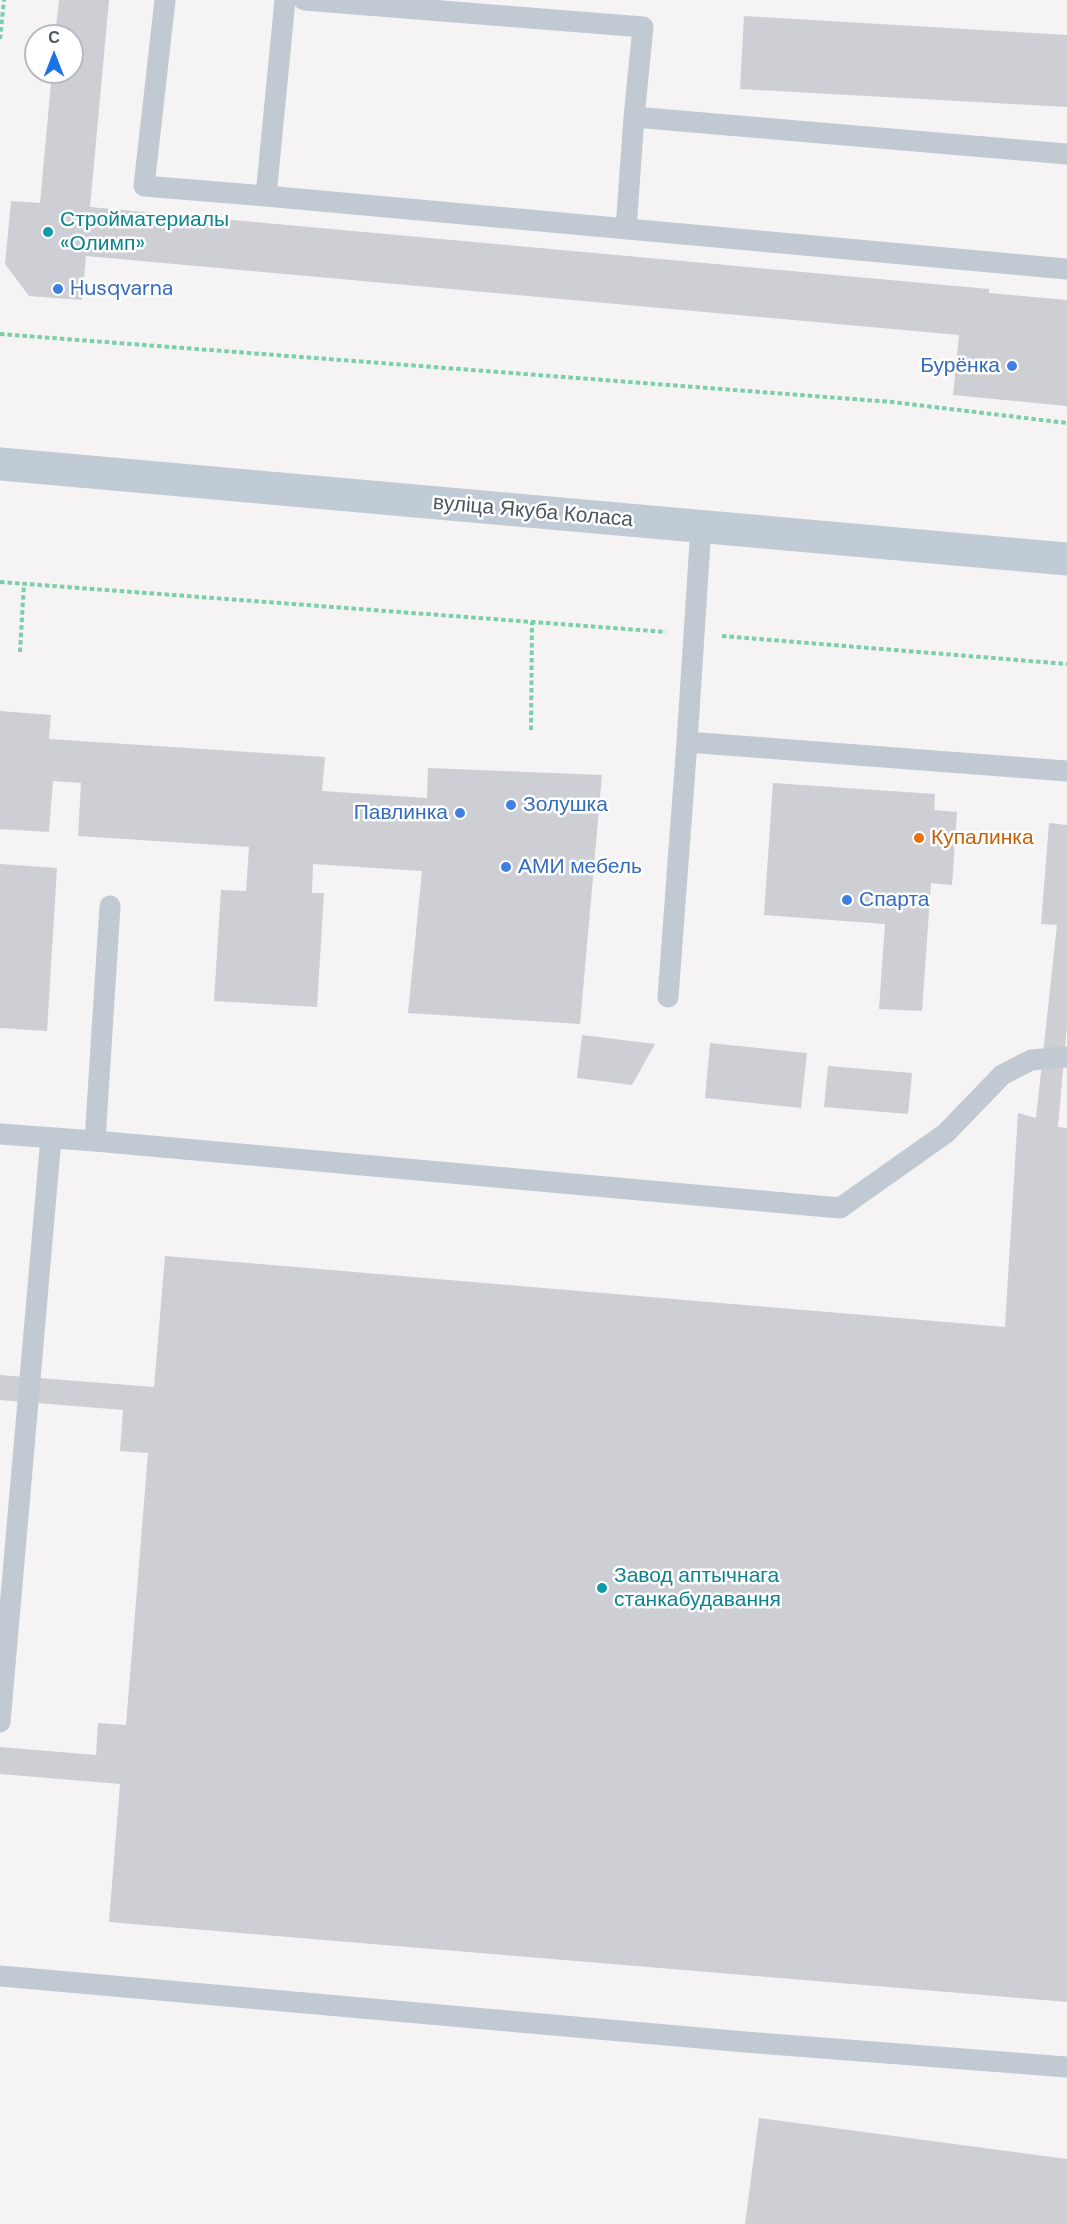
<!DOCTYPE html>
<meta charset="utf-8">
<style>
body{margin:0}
#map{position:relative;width:1067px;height:2224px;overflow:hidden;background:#f5f3f3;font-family:"DM Sans",sans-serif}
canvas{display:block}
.north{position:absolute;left:24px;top:24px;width:60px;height:60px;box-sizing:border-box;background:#fff;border:2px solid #b7bbc0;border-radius:50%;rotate:0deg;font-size:16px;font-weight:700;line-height:24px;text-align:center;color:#4a5661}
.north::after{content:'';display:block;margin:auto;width:21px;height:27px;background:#1a73e8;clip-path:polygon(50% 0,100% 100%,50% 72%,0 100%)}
</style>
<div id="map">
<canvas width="1067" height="2224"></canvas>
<div class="north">С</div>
</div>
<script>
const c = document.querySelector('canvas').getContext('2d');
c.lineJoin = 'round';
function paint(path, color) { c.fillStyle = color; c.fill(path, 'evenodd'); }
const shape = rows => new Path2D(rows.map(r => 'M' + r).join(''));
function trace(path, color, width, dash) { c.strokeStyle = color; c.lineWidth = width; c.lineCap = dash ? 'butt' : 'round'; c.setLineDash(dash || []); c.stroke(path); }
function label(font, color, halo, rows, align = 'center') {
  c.font = font + ' "DM Sans",sans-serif'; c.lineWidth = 5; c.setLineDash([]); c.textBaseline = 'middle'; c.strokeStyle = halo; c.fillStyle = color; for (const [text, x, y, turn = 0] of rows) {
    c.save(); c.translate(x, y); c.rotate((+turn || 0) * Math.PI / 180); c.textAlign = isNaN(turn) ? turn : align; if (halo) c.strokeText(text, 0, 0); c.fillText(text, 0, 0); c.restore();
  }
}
paint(shape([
 [59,0,109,0,90,207,989,289,989,293,1067,300,1067,406,953,395,959,335,86,256,82,300,29,296,5,264,11,201,40,203,52,72,72,72,72,36,55,36],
 [744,16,1067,35,1067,107,740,89],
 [0,711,51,715,49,739,325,757,322,791,427,798,428,768,602,775,580,1024,408,1013,422,871,313,864,312,893,324,893,317,1007,214,1001,221,890,246,891,249,847,78,836,81,783,53,781,49,832,0,829],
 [773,783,935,794,934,810,957,812,952,885,931,883,922,1011,879,1009,885,924,764,915],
 [1049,823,1067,825,1067,1024,1058,1127,1067,1128,1067,2002,109,1922,120,1784,0,1774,0,1747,96,1755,98,1723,126,1725,148,1453,120,1451,123,1410,0,1400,0,1375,154,1387,165,1256,1005,1327,1018,1113,1036,1118,1057,925,1041,924],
 [0,864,57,868,47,1031,0,1028],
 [582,1035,655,1044,632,1085,577,1078],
 [710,1043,807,1053,801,1108,705,1098],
 [828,1066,912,1073,908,1114,824,1107],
 [759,2118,1067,2159,1067,2224,745,2224]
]), '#cdcfd5');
trace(shape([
 [0,39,4,0],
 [0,334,892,402,1067,423],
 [0,582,666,632],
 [722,636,1067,664],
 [20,652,24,583],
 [531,730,532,622]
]), '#7ad0a6', 4, [4.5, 3]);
trace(shape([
 [165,0,144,186,266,196],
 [285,0,266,196,1067,269],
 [304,0,643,27,634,117,1067,154],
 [626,229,634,117],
 [701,527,687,742,1067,771],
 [668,997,687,742],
 [0,1134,95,1141,110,906],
 [95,1141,840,1208,946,1133,1002,1075,1031,1060,1067,1057],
 [0,1722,51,1138],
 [0,1976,745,2042,1067,2067]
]), '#c1cad2', 21);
trace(shape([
 [0,464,1067,559]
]), '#c1cbd6', 33);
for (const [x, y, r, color] of [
 [48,232,6,"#0f9aa8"],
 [58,289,6,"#3f7fe0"],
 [1012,366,6,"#3f7fe0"],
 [511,805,6,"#3f7fe0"],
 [460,813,6,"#3f7fe0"],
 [919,838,6,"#e8710a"],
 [506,867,6,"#3f7fe0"],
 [847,900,6,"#3f7fe0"],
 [602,1588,6,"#0f9aa8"]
]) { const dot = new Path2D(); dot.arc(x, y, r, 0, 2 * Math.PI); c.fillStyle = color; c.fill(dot); trace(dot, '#fff', 2); }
label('21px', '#0d838f', '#fff', [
 ["Стройматериалы",60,220],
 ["«Олимп»",60,244],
 ["Завод аптычнага",614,1576],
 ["станкабудавання",614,1600]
], 'left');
label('21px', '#366cbe', '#fff', [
 ["Husqvarna",70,289],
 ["Бурёнка",1000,366,"right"],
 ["Золушка",523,805],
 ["Павлинка",448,813,"right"],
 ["АМИ мебель",518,867],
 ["Спарта",859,900]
], 'left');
label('21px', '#4a5661', '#fff', [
 ["вуліца Якуба Коласа",533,512,5]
]);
label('21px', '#c56008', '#fff', [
 ["Купалинка",931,838]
], 'left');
</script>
